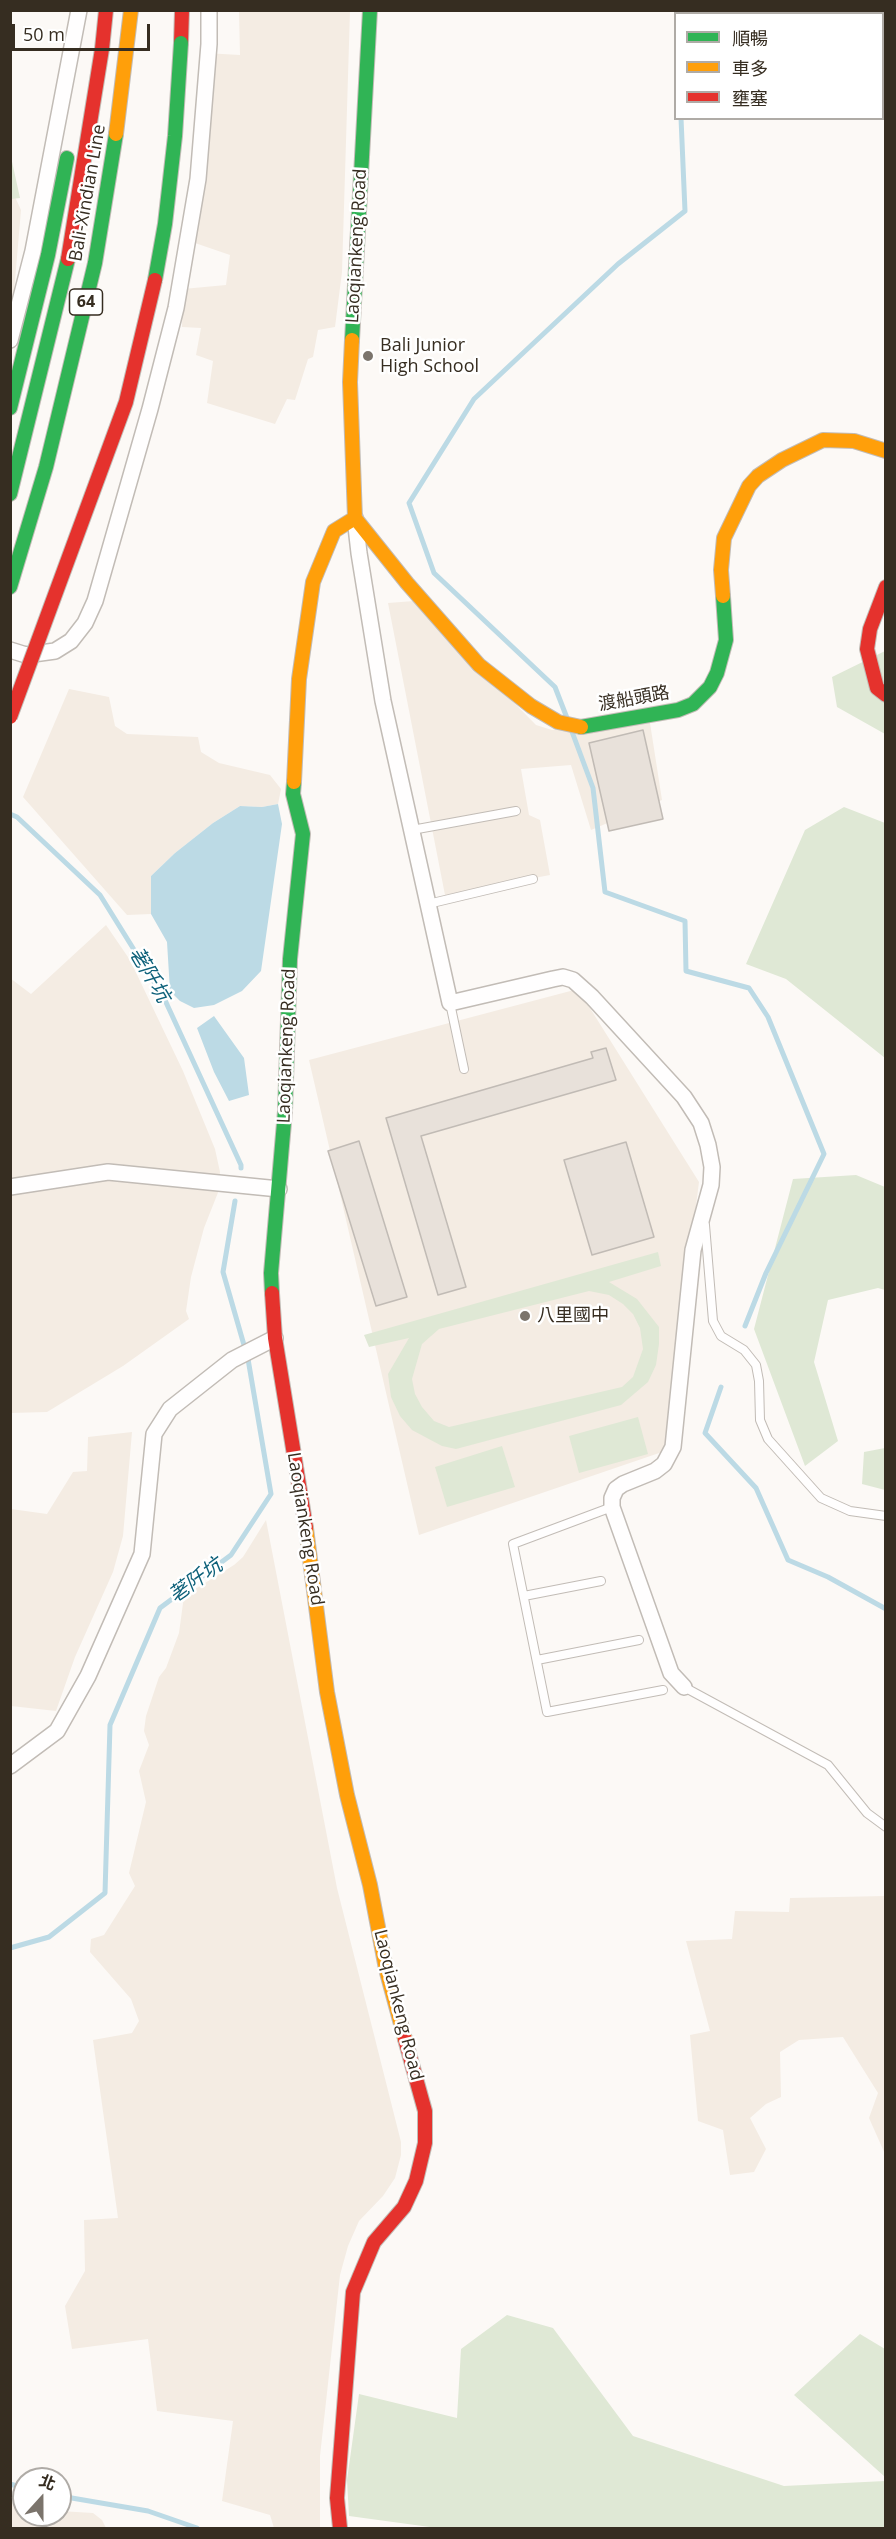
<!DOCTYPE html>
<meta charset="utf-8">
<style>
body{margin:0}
#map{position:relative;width:896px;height:2539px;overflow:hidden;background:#fcf9f6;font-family:"Open Sans","Noto Sans TC",sans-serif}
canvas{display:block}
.frame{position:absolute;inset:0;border:12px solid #362d21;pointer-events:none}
.legend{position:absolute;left:674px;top:12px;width:210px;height:108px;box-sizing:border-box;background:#fff;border:2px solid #afaba6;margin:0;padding:8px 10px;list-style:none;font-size:18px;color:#362d21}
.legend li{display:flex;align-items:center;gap:12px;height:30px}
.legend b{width:30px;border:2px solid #afaba6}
.north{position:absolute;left:12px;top:2467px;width:60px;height:60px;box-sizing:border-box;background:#fff;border:2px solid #afaba6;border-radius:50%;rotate:21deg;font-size:16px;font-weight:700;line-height:24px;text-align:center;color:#362d21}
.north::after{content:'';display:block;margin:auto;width:21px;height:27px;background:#7b746c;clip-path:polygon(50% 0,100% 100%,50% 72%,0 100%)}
.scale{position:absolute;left:12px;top:24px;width:138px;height:27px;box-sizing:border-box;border:3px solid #362d21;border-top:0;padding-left:8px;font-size:18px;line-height:21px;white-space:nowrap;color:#362d21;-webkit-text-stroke:4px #fff;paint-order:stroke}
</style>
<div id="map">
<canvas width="896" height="2539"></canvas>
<div class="frame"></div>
<ul class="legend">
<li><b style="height:8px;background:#30b455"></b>順暢</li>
<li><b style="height:8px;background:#ff9f0a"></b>車多</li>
<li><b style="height:8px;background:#e5322d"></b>壅塞</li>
</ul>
<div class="north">北</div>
<div class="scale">50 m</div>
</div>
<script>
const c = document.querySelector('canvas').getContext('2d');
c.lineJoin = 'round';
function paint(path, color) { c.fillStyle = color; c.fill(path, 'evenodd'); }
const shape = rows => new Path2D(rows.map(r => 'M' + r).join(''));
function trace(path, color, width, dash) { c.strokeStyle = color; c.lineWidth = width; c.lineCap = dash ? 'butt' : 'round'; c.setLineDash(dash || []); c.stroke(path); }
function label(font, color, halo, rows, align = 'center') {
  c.font = font + ' "Open Sans","Noto Sans TC",sans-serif'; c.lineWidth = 5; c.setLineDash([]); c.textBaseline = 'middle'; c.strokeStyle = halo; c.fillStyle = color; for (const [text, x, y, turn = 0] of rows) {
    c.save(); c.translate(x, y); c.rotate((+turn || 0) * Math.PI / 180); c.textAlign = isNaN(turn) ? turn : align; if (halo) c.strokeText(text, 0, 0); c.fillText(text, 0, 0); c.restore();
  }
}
paint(shape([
 [239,11,350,11,342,272,335,327,318,330,313,357,308,359,295,400,287,399,275,424,207,403,213,361,196,355,201,328,182,327,183,289,226,285,230,255,195,243,205,53,240,55],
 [10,186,21,210,10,339],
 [414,601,536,725,552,730,650,723,662,800,591,830,571,765,521,769,529,815,540,820,550,875,445,895,388,603],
 [69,689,109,697,115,726,127,734,198,737,201,752,219,763,270,775,281,789,278,804,262,807,240,806,213,823,175,853,151,876,151,914,127,915,23,797],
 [106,925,130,960,183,1071,215,1149,220,1172,219,1190,204,1228,191,1277,186,1311,189,1319,123,1366,47,1412,11,1413,10,978,31,994],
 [578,989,699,1182,665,1451,419,1535,309,1060],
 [132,1432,123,1536,113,1572,75,1657,56,1711,11,1706,11,1509,47,1514,73,1472,87,1471,88,1437],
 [266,1520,337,1888,401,2142,401,2155,395,2178,383,2196,359,2221,348,2246,340,2275,320,2456,320,2528,274,2528,270,2515,222,2501,233,2421,157,2411,148,2339,72,2349,65,2306,85,2271,84,2220,118,2218,93,2040,132,2033,139,2021,131,1999,90,1952,91,1939,104,1935,135,1886,129,1873,146,1802,139,1771,149,1745,144,1731,146,1716,159,1677,166,1668,179,1633,184,1596,234,1565,243,1557],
 [885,1896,885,2154,869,2118,878,2093,843,2037,799,2040,780,2052,781,2097,766,2104,750,2118,766,2149,754,2172,730,2175,723,2130,698,2121,690,2035,710,2031,686,1941,732,1939,735,1911,789,1912,790,1898],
 [11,2498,24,2505,24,2515,60,2515,60,2511,93,2513,102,2520,106,2528,11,2528]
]), '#f4ece3');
paint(shape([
 [10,157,11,157,20,198,11,199],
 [885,651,885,734,837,707,832,677],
 [844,807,885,823,885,1058,786,979,746,964,805,830],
 [856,1175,885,1187,885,1290,878,1288,828,1300,814,1362,838,1441,805,1466,754,1329,793,1179],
 [658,1252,661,1266,609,1282,637,1299,659,1327,659,1344,656,1365,648,1382,621,1405,456,1449,442,1446,412,1430,400,1416,391,1397,388,1374,409,1338,369,1347,364,1335],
 [589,1291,609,1295,623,1304,633,1314,640,1328,643,1349,633,1377,622,1387,449,1427,434,1421,422,1407,415,1394,412,1379,422,1344,439,1329],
 [638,1417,648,1454,579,1473,569,1436],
 [502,1446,515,1487,447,1507,435,1467],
 [885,1448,885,1490,862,1484,864,1452],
 [507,2315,553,2328,633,2436,784,2486,885,2481,885,2528,437,2528,349,2516,347,2480,359,2394,457,2418,461,2349],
 [860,2334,885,2349,885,2477,794,2395]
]), '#dfe8d5');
paint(shape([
 [278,804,282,824,261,971,242,991,214,1005,194,1008,180,1001,170,991,167,942,151,914,151,876,175,853,213,823,240,806,262,807],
 [214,1016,244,1058,249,1095,229,1101,214,1072,197,1028]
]), '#bcdae5');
trace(shape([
 [685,10,686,14],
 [567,718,555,687,434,573,409,503,474,399,618,264,685,211,681,118],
 [571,729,593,788,605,892,685,921,686,971,749,988,768,1017,824,1154,766,1273,745,1326],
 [10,814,17,817,100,895,164,998,241,1165,241,1168],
 [721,1387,705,1433,756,1488,788,1560,828,1577,886,1609],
 [10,1948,49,1937,105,1893,110,1725,160,1608,231,1555,271,1494,248,1359,223,1272,235,1201],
 [10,2484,24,2488],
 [60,2496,148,2511,197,2528]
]), '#bcdae5', 5);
const building = shape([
 [643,730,663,819,609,831,589,743,643,730],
 [606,1048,616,1080,421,1136,466,1287,438,1295,386,1118,593,1058,591,1052,606,1048],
 [359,1141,407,1297,376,1306,328,1151,359,1141],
 [626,1142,654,1237,592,1255,564,1160,626,1142]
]);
paint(building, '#e8e1da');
trace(building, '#c1bbb5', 1.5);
const lane = shape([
 [412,830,516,811],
 [428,904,533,879],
 [450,1003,464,1069],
 [705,1225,713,1321,721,1336,744,1350,756,1365,759,1381,760,1420,768,1439,821,1498,850,1511,886,1516],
 [612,1507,513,1544,547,1712,663,1690],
 [524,1596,601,1581],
 [537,1660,639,1640],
 [684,1687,828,1765,867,1813,886,1827]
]);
const street = shape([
 [10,340,33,251,79,10],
 [355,518,359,553,383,701,450,1003,553,979,563,977,573,980,592,997,684,1097,701,1123,708,1145,712,1167,711,1185,693,1250,673,1447,664,1464,655,1471,623,1484,616,1489,612,1498,612,1507,671,1673,684,1687],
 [10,650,26,655,55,651,71,641,85,623,95,601,150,409,176,308,198,179,209,44,209,10],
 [10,1187,108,1172,279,1189],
 [10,1766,57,1731,88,1676,142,1554,154,1434,170,1409,232,1360,275,1338]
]);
const fast = shape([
 [352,340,370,10],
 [10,408,48,255,67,158],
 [10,494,68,259],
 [10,587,46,467,95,263,116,134],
 [581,727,678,710,693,704,710,687,717,673,726,640,723,596],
 [272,1293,271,1273,285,1111,290,959,303,834,293,794,294,782]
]);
const slow = shape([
 [116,134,131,10],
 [355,518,407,583,479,665,531,706,558,722,581,727],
 [723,596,721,570,724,538,749,486,758,476,782,460,823,440,854,441,886,451],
 [294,782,299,679,313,582,334,531,355,518,350,382,352,340],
 [306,1528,327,1692,347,1795,370,1885,386,1969,405,2039]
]);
const jam = shape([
 [181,43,182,10],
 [68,259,102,49,106,10],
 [886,587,870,629,867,649,877,688,886,695],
 [272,1293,275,1338,306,1528],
 [340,2528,337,2498,353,2292,374,2242,404,2207,416,2181,425,2143,425,2111,405,2039]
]);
trace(lane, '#c2bcb6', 10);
trace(street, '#c2bcb6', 18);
trace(fast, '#c2bcb6', 16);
trace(slow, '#c2bcb6', 16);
trace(jam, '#c2bcb6', 16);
trace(lane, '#fffefe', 8);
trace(street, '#fffefe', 15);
trace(fast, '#30b455', 14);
trace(slow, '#ff9f0a', 14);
trace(jam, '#e5322d', 14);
const fastBridge = shape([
 [155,280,165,224,175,136,181,43]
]);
const jamBridge = shape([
 [10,717,126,402,155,280]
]);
trace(fastBridge, '#c2bcb6', 16, []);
trace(jamBridge, '#c2bcb6', 16, []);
trace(fastBridge, '#30b455', 14);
trace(jamBridge, '#e5322d', 14);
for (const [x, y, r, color] of [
 [368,356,6,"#7b746c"],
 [525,1316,6,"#7b746c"]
]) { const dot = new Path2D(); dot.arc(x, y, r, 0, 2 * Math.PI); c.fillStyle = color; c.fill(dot); trace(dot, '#fff', 2); }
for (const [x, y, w] of [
 [86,302,33]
]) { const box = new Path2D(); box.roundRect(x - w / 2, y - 13, w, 26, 4.5); c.fillStyle = '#fff'; c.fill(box); trace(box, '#362d21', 1.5); }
label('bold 16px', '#362d21', null, [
 ["64",86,302]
]);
label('18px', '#362d21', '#fff', [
 ["Bali-Xindian Line",88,193,-80],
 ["Laoqiankeng Road",357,246,-87],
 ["渡船頭路",634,699,-10],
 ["Laoqiankeng Road",287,1046,-88],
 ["Laoqiankeng Road",305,1529,81],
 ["Laoqiankeng Road",398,2005,76]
]);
label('18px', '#362d21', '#fff', [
 ["Bali Junior",380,346],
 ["High School",380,367],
 ["八里國中",537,1316]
], 'left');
label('italic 20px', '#0e617a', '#fff', [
 ["荖阡坑",149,975,59],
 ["荖阡坑",196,1581,-36]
]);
</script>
